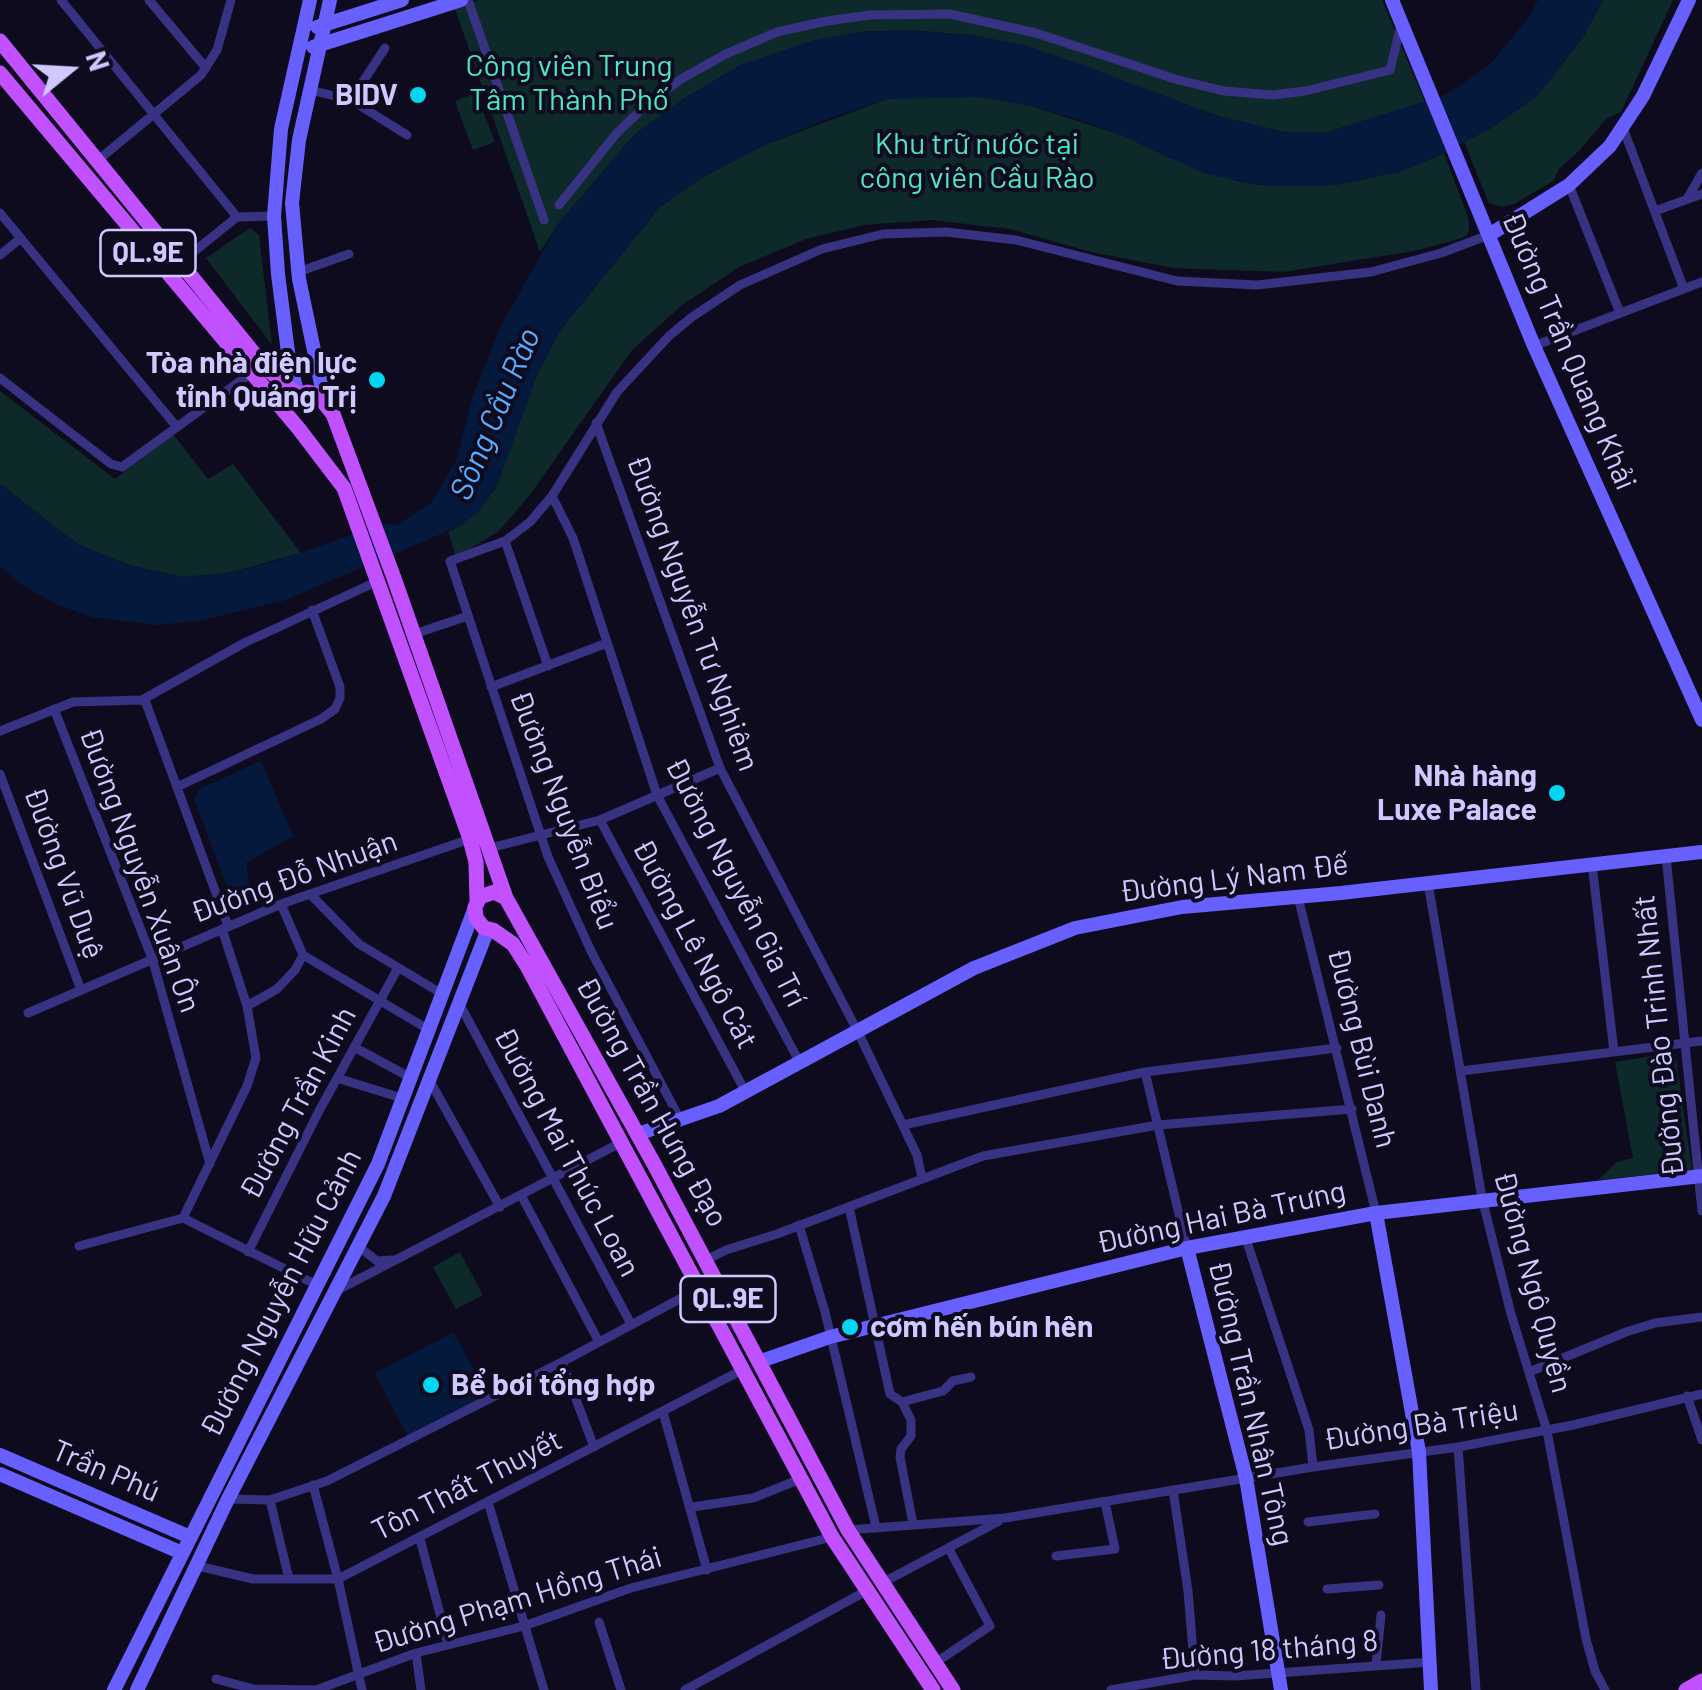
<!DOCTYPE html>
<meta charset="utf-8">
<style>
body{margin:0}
#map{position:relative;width:1702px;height:1690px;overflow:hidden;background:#0f0b1f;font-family:Barlow,sans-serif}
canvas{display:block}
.north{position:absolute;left:20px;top:20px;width:100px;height:100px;-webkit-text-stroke:8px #0f0b1f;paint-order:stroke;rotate:72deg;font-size:28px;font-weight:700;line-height:40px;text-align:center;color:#d0c9ff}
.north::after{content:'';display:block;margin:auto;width:35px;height:45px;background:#d0c9ff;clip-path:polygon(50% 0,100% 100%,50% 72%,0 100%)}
</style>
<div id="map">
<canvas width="1702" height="1690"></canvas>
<div class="north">N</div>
</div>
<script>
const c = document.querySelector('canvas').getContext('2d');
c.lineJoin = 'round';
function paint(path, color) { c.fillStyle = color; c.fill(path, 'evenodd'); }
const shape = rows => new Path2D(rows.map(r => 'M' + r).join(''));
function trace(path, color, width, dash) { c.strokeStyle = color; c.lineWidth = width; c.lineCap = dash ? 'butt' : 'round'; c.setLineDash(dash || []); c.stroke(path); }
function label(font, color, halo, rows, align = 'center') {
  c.font = font + ' Barlow,sans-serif'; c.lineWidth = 8; c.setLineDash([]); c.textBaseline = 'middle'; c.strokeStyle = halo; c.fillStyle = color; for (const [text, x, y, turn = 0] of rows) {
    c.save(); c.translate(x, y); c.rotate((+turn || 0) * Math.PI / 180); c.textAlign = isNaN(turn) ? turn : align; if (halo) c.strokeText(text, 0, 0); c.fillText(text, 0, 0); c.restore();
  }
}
paint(shape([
 [478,0,1382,0,1425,102,1324,133,1284,132,1218,116,1027,46,970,35,909,30,860,32,812,41,741,65,685,98,634,135,559,223,540,252,455,9],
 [1603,0,1673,0,1621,112,1606,119,1580,150,1559,169,1553,181,1514,204,1502,207,1489,203,1464,142,1493,127,1537,96,1582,39],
 [476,93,495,142,473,150,455,101],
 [925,96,981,97,1028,105,1124,136,1170,158,1237,181,1269,186,1335,185,1398,172,1444,153,1469,220,1469,230,1467,235,1459,239,1414,251,1283,272,1173,268,1091,252,1010,229,931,220,864,225,806,239,739,267,682,305,632,350,529,496,498,532,456,557,448,532,462,525,496,488,536,377,559,332,659,208,703,177,764,145,887,99],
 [250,228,259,235,272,345,206,258],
 [0,391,115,479,173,434,208,479,233,464,301,553,228,573,183,577,132,566,79,545,0,484],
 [1675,1052,1692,1170,1598,1180,1617,1162,1633,1158,1615,1062],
 [460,1252,483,1295,456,1309,433,1267]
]), '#0d2929');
paint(shape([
 [1538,0,1603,0,1582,39,1537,96,1493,127,1430,160,1398,172,1335,185,1269,186,1206,174,1124,136,1077,119,1028,105,981,97,887,99,830,118,764,145,703,177,659,208,559,332,536,377,496,488,479,511,462,525,283,601,198,621,157,625,92,617,58,605,22,585,0,566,0,484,79,545,132,566,183,577,228,573,276,561,384,524,397,525,432,502,456,461,473,396,501,326,559,223,634,135,685,98,741,65,812,41,860,32,909,30,971,35,1027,46,1080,64,1218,116,1284,132,1324,133,1445,95,1467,81,1494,60,1529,17],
 [261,761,293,836,246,863,252,899,234,905,194,799,199,789],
 [454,1332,487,1396,408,1437,375,1373]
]), '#05193d');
trace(shape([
 [61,0,237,217],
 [149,0,206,68],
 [468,0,544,220],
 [310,90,351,100,407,135],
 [351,100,385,48],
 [1623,128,1684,289],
 [97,161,201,75,217,50,231,0],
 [1569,185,1620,313],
 [1687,199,1702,173],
 [559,205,616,134,648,103,681,79,726,54,777,32,827,21,870,15,950,14,1036,33,1175,79,1224,91,1273,95,1305,91,1390,70,1401,25],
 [1655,211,1702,194],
 [0,213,176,426],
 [0,255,21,238],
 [181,262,237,217,274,216],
 [298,272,349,254],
 [1534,346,1702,282],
 [0,378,111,464,122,467,250,374],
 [596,423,720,768,858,1032,917,1155,922,1178],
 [552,496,573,538,657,795,800,1063],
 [505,541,548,666],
 [414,634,468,616],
 [491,687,607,643],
 [142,700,146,703,228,926],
 [54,709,152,958,210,1164],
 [0,731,73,702,142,700,244,643,378,581],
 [0,774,81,990],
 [177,787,321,719,335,709,340,698,340,687,312,610],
 [600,820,745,1091],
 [490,848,600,820,720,768],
 [1666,856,1702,1211],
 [1592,864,1614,1052],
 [1428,883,1482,1198,1511,1314,1547,1431,1586,1639,1595,1671,1605,1690],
 [311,895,359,944,444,995],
 [1298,897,1376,1213],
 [281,904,303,955,431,1031],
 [459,1003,631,1324],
 [247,1006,277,989,295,970,303,955],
 [28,1013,281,904,470,839],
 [354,1047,413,1079],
 [1461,1071,1702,1041],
 [1145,1072,1187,1248],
 [337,1078,405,1099],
 [430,1081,500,1207],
 [681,1121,592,953,548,857,450,561,505,541,530,522,552,496,617,392,669,336,692,317,740,285,822,249,883,234,946,232,1016,240,1177,281,1257,285,1371,272,1441,253,1489,235],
 [903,1125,1145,1072,1337,1048],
 [521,1195,599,1342],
 [849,1207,890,1394,902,1402,911,1420,911,1436,901,1449,900,1457,913,1524],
 [183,1218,247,1086,256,1058,247,1006,222,929],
 [183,1218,317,1285],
 [799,1225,825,1312,876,1527],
 [1245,1236,1309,1430,1313,1467],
 [79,1246,183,1218],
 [359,1247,377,1261,392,1260],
 [248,1252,319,1111,398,968],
 [706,1260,726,1250,777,1234,983,1156,1158,1125,1352,1109],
 [336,1291,622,1142],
 [562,1362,594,1447],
 [1529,1372,1626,1332,1655,1323,1702,1317],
 [1687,1396,1702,1440],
 [902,1402,943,1391,953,1381,971,1377],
 [663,1412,707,1570],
 [1458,1447,1476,1690],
 [313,1485,338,1579,362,1690],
 [1173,1490,1188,1591,1195,1675],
 [228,1499,270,1500,327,1481,562,1362,700,1288],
 [270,1500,289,1579],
 [488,1502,544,1690],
 [692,1507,753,1498,803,1478],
 [1308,1522,1375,1514],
 [848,1530,1005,1518,1313,1467,1458,1447,1573,1425,1702,1394],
 [420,1539,448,1644],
 [1056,1556,1115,1549,1105,1502],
 [198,1566,253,1579,338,1579,744,1369],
 [882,1583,999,1521],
 [1327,1589,1379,1585],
 [599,1622,621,1690],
 [416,1653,421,1690],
 [935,1663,990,1626,949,1549],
 [1376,1665,1381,1615],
 [216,1679,254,1689,316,1690,416,1653,524,1626,631,1588,832,1537],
 [685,1690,868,1590],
 [1111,1690,1195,1675,1235,1676,1431,1662]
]), '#373282', 9);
trace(shape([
 [1392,0,1534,346,1702,720],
 [317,27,402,0],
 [313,47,461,0],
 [1489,235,1569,185,1610,146,1643,96,1689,0],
 [298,395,289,360,278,274,274,216,281,129,310,0],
 [325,403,299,279,292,203,299,140,330,0],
 [638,1134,719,1106,974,968,1075,928,1182,907,1341,893,1702,852],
 [1376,1213,1419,1452,1431,1690],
 [1187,1248,1246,1478,1281,1690],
 [761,1361,830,1337,1187,1248,1376,1213,1702,1176],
 [0,1455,190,1537],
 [0,1474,182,1553],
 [114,1690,378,1164,474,910],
 [137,1690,228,1499,384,1196,488,929]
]), '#6760ff', 14);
trace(shape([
 [0,41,265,367,298,395],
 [0,73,299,429,344,488,470,839,476,862,477,900],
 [298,395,308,392,317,394,333,414,394,578,506,898,654,1164,848,1530,953,1690],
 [506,898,494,892,480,897,475,907,476,918,484,928,493,930,513,944,527,966,832,1537,933,1690],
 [1686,1690,1702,1681]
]), '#c150ff', 15);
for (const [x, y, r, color] of [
 [418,95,10,"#00d6f4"],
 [377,380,10,"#00d6f4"],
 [1557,793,10,"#00d6f4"],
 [850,1327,10,"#00d6f4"],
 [431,1385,10,"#00d6f4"]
]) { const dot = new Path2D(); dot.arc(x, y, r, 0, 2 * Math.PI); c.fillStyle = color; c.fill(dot); trace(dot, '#0f0b1f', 4); }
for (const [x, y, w] of [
 [148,253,95],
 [728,1299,95]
]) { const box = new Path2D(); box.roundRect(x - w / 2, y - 23, w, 46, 8); c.fillStyle = '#0f0b1f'; c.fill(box); trace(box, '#d0c9ff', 2.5); }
label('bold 28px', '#d0c9ff', null, [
 ["QL.9E",148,253],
 ["QL.9E",728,1299]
]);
label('30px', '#4de7c4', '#0f0b1f', [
 ["Công viên Trung",569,66],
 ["Tâm Thành Phố",569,100],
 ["Khu trữ nước tại",977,144],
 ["công viên Cầu Rào",977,178]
]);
label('bold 30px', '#d0c9ff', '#0f0b1f', [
 ["BIDV",398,95],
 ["Tòa nhà điện lực",357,363],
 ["tỉnh Quảng Trị",357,397],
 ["Nhà hàng",1537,776],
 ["Luxe Palace",1537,810],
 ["cơm hến bún hên",870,1327,"left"],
 ["Bể bơi tổng hợp",451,1385,"left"]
], 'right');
label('30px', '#d0c9ff', '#0f0b1f', [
 ["Đường Trần Quang Khải",1569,351,67],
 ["Đường Nguyễn Tư Nghiêm",693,613,70],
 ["Đường Nguyễn Biểu",564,810,69],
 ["Đường Nguyễn Xuân Ôn",140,870,70],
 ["Đường Vũ Duệ",64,873,70],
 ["Đường Đỗ Nhuận",294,877,-20],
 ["Đường Lý Nam Đế",1234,878,-7],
 ["Đường Nguyễn Gia Trí",736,882,63],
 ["Đường Lê Ngô Cát",695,944,62],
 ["Đường Đào Trinh Nhất",1659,1036,-96],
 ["Đường Bùi Danh",1362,1048,76],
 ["Đường Trần Hưng Đạo",652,1102,61],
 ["Đường Trần Kinh",298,1103,-62],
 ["Đường Mai Thúc Loan",567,1152,62],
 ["Đường Hai Bà Trưng",1221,1217,-12],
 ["Đường Ngô Quyền",1533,1282,75],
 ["Đường Nguyễn Hữu Cảnh",281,1293,-63],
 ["Đường Trần Nhân Tông",1251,1403,77],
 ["Đường Bà Triệu",1421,1425,-9],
 ["Trần Phú",106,1471,23],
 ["Tôn Thất Thuyết",467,1485,-27],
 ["Đường Phạm Hồng Thái",517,1600,-17],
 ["Đường 18 tháng 8",1269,1650,-5]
]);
label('italic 32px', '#57adff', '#0f0b1f', [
 ["Sông Cầu Rào",495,414,-67]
]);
</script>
